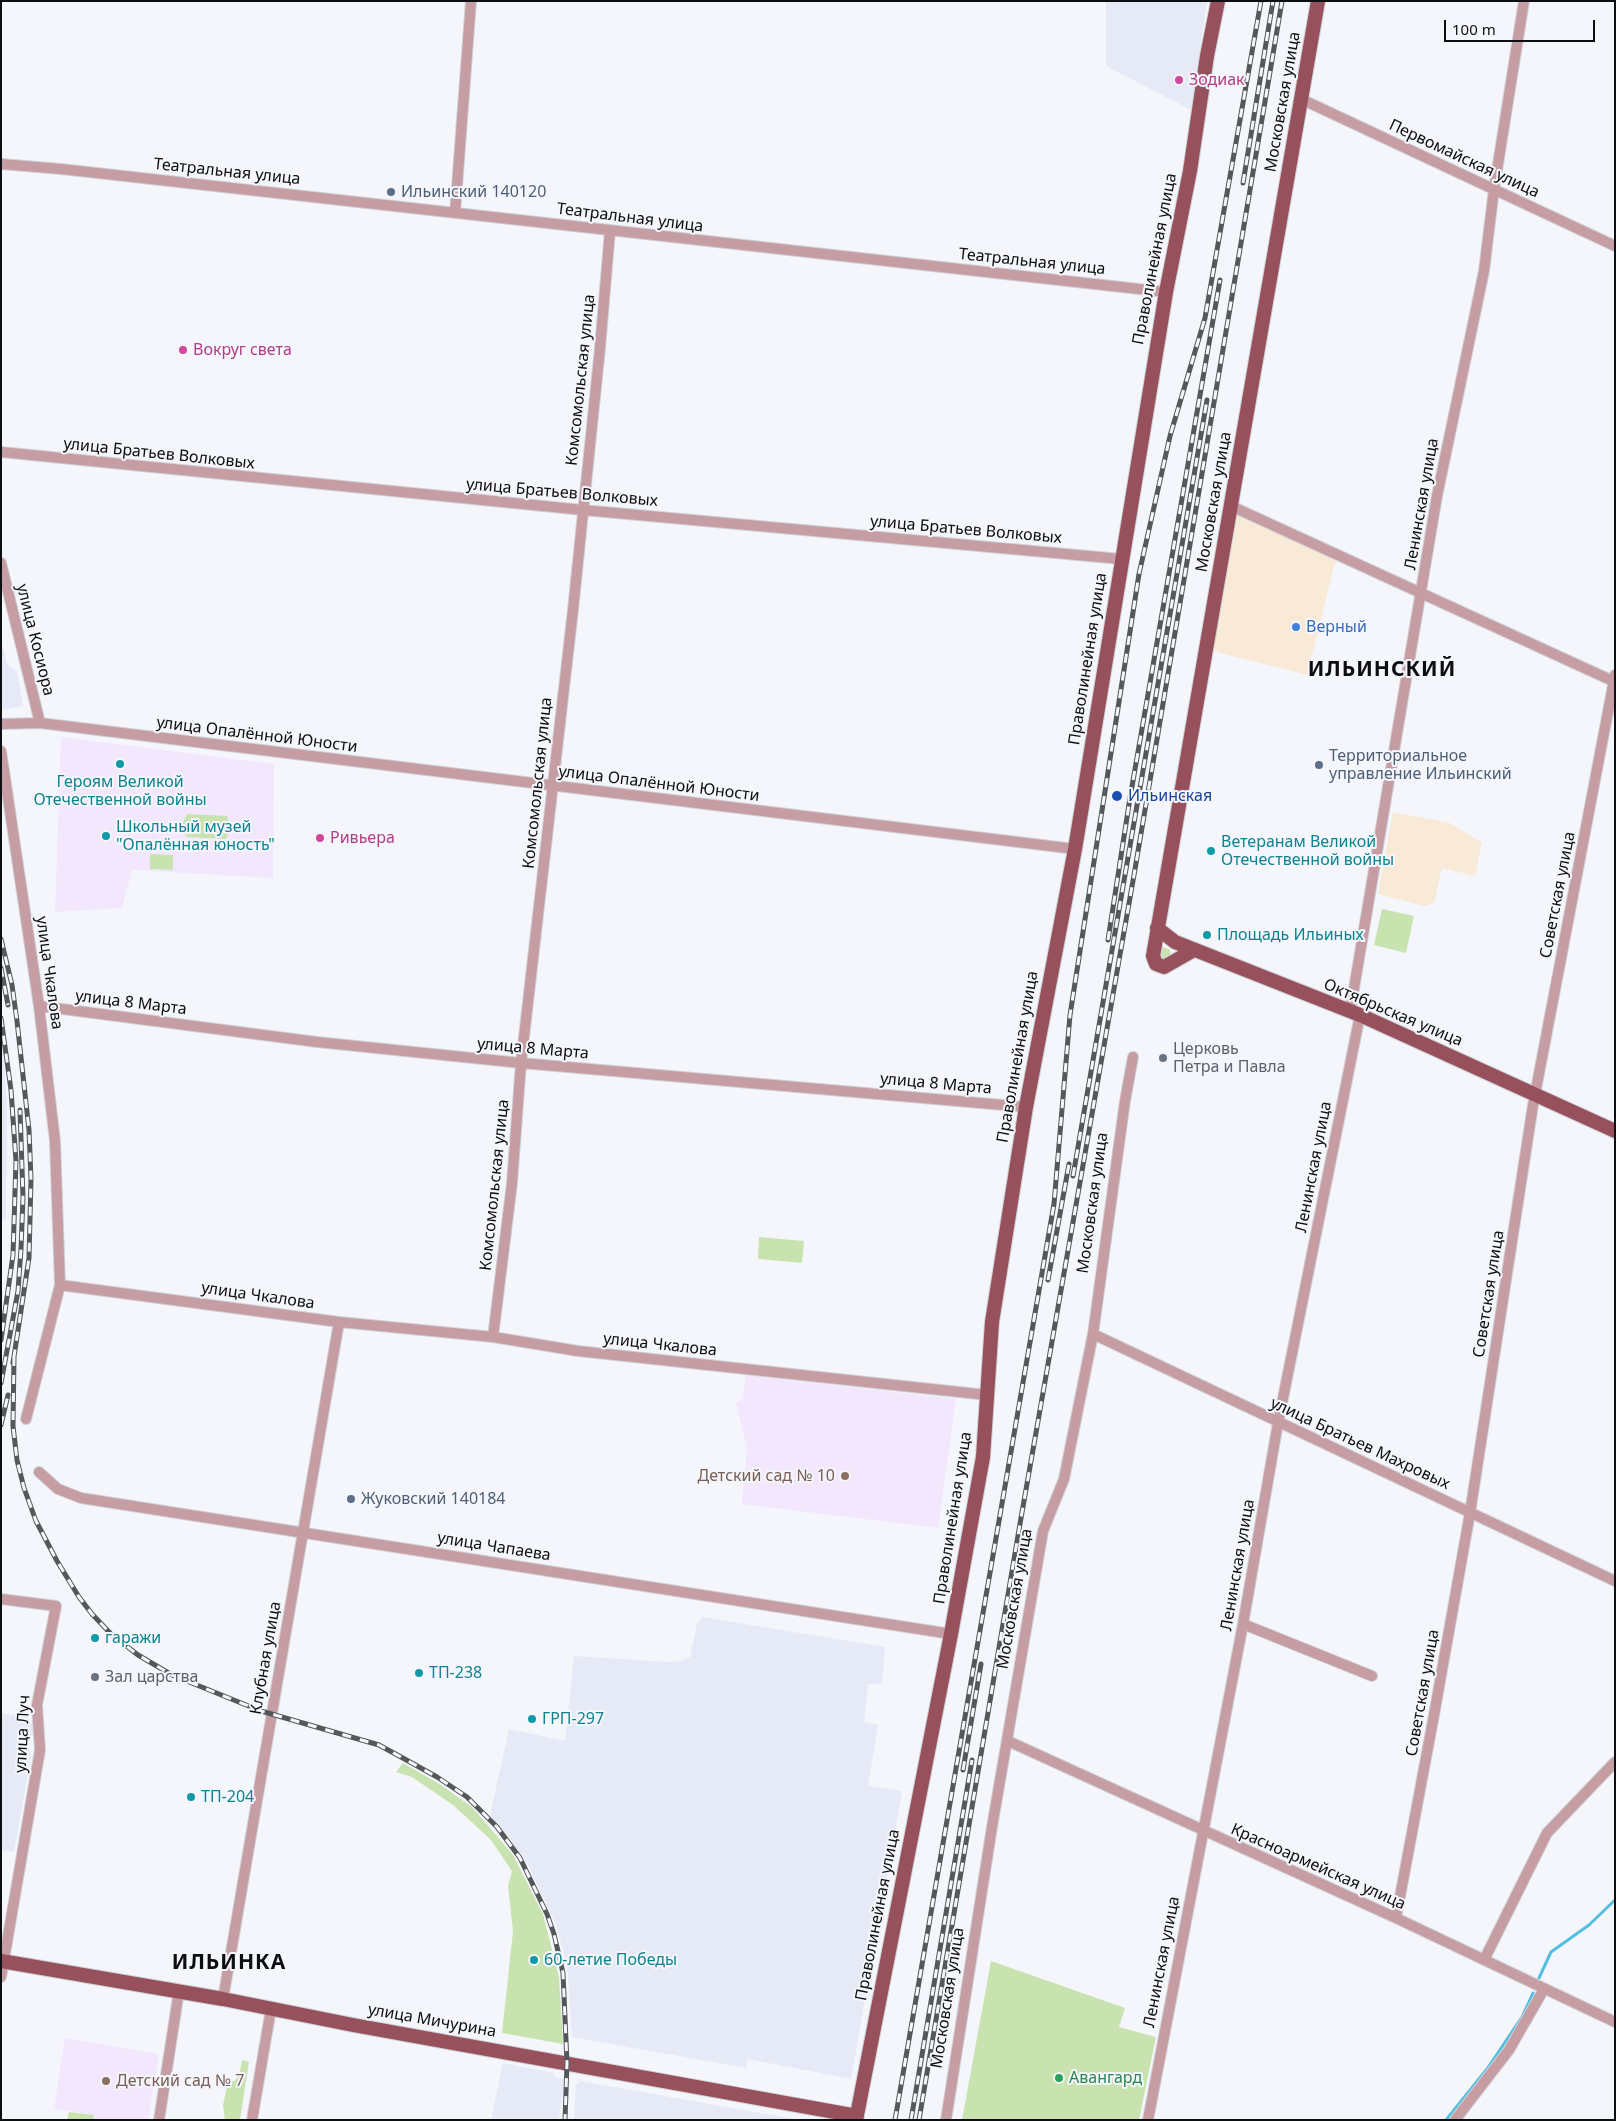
<!DOCTYPE html>
<meta charset="utf-8">
<style>
body{margin:0}
#map{position:relative;width:1616px;height:2121px;overflow:hidden;background:#f4f6fc;font-family:"Noto Sans",sans-serif}
canvas{display:block}
.frame{position:absolute;inset:0;border:2px solid #0d0e0f;pointer-events:none}
.scale{position:absolute;left:1444px;top:20px;width:151px;height:22px;box-sizing:border-box;border:2px solid #0d0e0f;border-top:0;padding-left:6px;font-size:15px;line-height:18px;white-space:nowrap;color:#0d0e0f;-webkit-text-stroke:4px #f4f6fc;paint-order:stroke}
</style>
<div id="map">
<canvas width="1616" height="2121"></canvas>
<div class="frame"></div>
<div class="scale">100 m</div>
</div>
<script>
const c = document.querySelector('canvas').getContext('2d');
c.lineJoin = 'round';
function paint(path, color) { c.fillStyle = color; c.fill(path, 'evenodd'); }
const shape = rows => new Path2D(rows.map(r => 'M' + r).join(''));
function trace(path, color, width, dash) { c.strokeStyle = color; c.lineWidth = width; c.lineCap = dash ? 'butt' : 'round'; c.setLineDash(dash || []); c.stroke(path); }
function label(font, color, halo, rows, align = 'center') {
  c.font = font + ' "Noto Sans",sans-serif'; c.lineWidth = 4; c.setLineDash([]); c.textBaseline = 'middle'; c.strokeStyle = halo; c.fillStyle = color; for (const [text, x, y, turn = 0] of rows) {
    c.save(); c.translate(x, y); c.rotate((+turn || 0) * Math.PI / 180); c.textAlign = isNaN(turn) ? turn : align; if (halo) c.strokeText(text, 0, 0); c.fillText(text, 0, 0); c.restore();
  }
}
paint(shape([
 [1237,511,1336,558,1307,675,1213,651],
 [1393,812,1450,823,1482,843,1475,876,1442,868,1434,903,1424,906,1378,894]
]), '#f9ead7');
paint(shape([
 [1106,1,1207,1,1191,110,1106,66],
 [1,638,7,664,17,672,23,706,1,710],
 [1,1023,7,1108,6,1219,1,1220],
 [702,1617,885,1647,882,1684,868,1684,864,1722,878,1725,868,1786,902,1791,851,2079,748,2059,746,2068,572,2037,567,1965,556,1925,529,1867,513,1844,490,1815,509,1729,565,1741,574,1656,668,1662,681,1661,690,1657,697,1624],
 [1,1713,27,1717,35,1726,29,1746,31,1756,14,1852,1,1850],
 [503,2063,554,2073,555,2077,564,2079,559,2120,491,2120],
 [580,2081,800,2120,574,2120,576,2085]
]), '#e5eaf6');
paint(shape([
 [61,737,274,764,273,878,132,870,122,908,55,912],
 [746,1375,956,1399,938,1528,742,1504,747,1447,736,1403,743,1399],
 [65,2038,159,2054,148,2120,93,2120,93,2115,54,2109]
]), '#f2e7fc');
paint(shape([
 [187,814,227,816,231,828,226,839,187,837,182,825],
 [150,854,173,855,173,870,150,869],
 [1382,909,1414,916,1406,953,1374,945],
 [1163,947,1170,950,1171,958,1161,961,1158,951],
 [759,1237,804,1241,802,1263,758,1259],
 [403,1763,438,1783,472,1807,513,1855,543,1914,559,1977,563,2044,502,2033,513,1931,508,1886,512,1871,491,1840,453,1805,412,1777,396,1772],
 [991,1961,1125,2008,1119,2027,1156,2037,1139,2120,962,2120],
 [242,2060,249,2062,240,2120,225,2120,223,2105,228,2082,234,2081,239,2076],
 [69,2112,94,2115,93,2120,67,2120]
]), '#c8e3b0');
trace(shape([
 [1539,1978,1551,1952,1589,1925,1615,1900],
 [1446,2120,1487,2069,1522,2017,1533,1993]
]), '#53bfe0', 3);
const minor = shape([
 [1301,99,1615,246],
 [1,164,61,169,1166,292],
 [455,213,471,1],
 [1,452,583,510,1121,559],
 [1231,506,1615,682],
 [1,563,40,723],
 [1,724,40,723,1075,849],
 [1,751,39,1006,55,1141,60,1285,339,1322,493,1337,578,1351,987,1395],
 [39,1006,317,1042,521,1063,1026,1107],
 [1350,1012,1437,496,1484,271,1494,189,1524,1],
 [1093,1334,1615,1581],
 [493,1337,512,1183,521,1063,573,610,600,348,610,231],
 [26,1419,60,1285],
 [39,1472,58,1489,81,1498,951,1634],
 [1,1599,56,1606,37,1705,40,1750,1,1977],
 [1243,1624,1372,1676],
 [1008,1741,1396,1918,1615,2022],
 [1396,1918,1434,1715,1470,1513,1533,1105,1615,675],
 [1484,1960,1547,1833,1615,1762],
 [223,1999,339,1322],
 [159,2120,179,1991],
 [252,2120,271,2009],
 [946,2120,992,1827,1043,1531,1064,1479,1093,1334,1125,1101,1133,1057],
 [1148,2120,1243,1624,1278,1423,1360,1015],
 [1455,2120,1509,2050,1544,1989]
]);
const major = shape([
 [1157,928,1175,942,1360,1015,1615,1131],
 [1194,950,1164,967,1156,964,1153,956,1318,1],
 [1,1961,223,1999,353,2025,857,2116],
 [856,2120,951,1634,983,1457,992,1322,1026,1107,1075,849,1166,292,1190,171,1207,56,1218,1]
]);
trace(minor, '#cfd1d6', 12);
trace(major, '#cfd1d6', 16);
trace(minor, '#c59da2', 10);
trace(major, '#96515d', 14);
const rail = shape([
 [1243,183,1273,1],
 [1,939,12,985,17,1021,29,1130,31,1179,29,1258,13,1363],
 [1108,940,1130,798,1220,280],
 [1,968,8,1005],
 [1,1018,11,1090,16,1161,13,1255,1,1340],
 [1073,1176,1207,400],
 [1048,1280,1069,1164],
 [14,1357,13,1426,17,1460,24,1488,36,1521,57,1561,79,1597,92,1614,111,1634,138,1655,172,1675,261,1711,379,1745,401,1757,437,1777,467,1797,497,1827,520,1858,547,1914,554,1934,563,1973,567,2063,565,2120],
 [1,1383,18,1291,21,1249,23,1197,20,1110],
 [1,1425,8,1395],
 [963,1770,981,1664],
 [895,2120,1054,1204,1070,1015,1139,574,1170,436,1205,318,1261,1],
 [911,2120,972,1760],
 [919,2120,1021,1518,1134,875,1282,1]
]);
trace(rail, '#555759', 5);
trace(rail, '#f4f6fc', 3, [9]);
for (const [x, y, r, color] of [
 [1179,80,5,"#d1479c"],
 [391,192,5,"#5c6f8a"],
 [183,350,5,"#d1479c"],
 [1296,627,5,"#3f7fe0"],
 [120,764,5,"#0f9aa8"],
 [1319,765,5,"#5c6f8a"],
 [1117,796,6,"#1a4fb4"],
 [106,836,5,"#0f9aa8"],
 [320,838,5,"#d1479c"],
 [1211,851,5,"#0f9aa8"],
 [1207,935,5,"#0f9aa8"],
 [1163,1058,5,"#6b7280"],
 [845,1476,5,"#8d6e63"],
 [351,1499,5,"#5c6f8a"],
 [95,1638,5,"#0f9aa8"],
 [419,1673,5,"#0f9aa8"],
 [95,1677,5,"#6b7280"],
 [532,1719,5,"#0f9aa8"],
 [191,1797,5,"#0f9aa8"],
 [534,1960,5,"#0f9aa8"],
 [1059,2078,5,"#2e9e5b"],
 [106,2081,5,"#8d6e63"]
]) { const dot = new Path2D(); dot.arc(x, y, r, 0, 2 * Math.PI); c.fillStyle = color; c.fill(dot); trace(dot, '#f4f6fc', 2); }
label('16px', '#b23c85', '#f4f6fc', [
 ["Зодиак",1189,80],
 ["Вокруг света",193,350],
 ["Ривьера",330,838]
], 'left');
label('16px', '#0d0e0f', '#f4f6fc', [
 ["Московская улица",1283,102,-80],
 ["Первомайская улица",1464,159,25],
 ["Театральная улица",227,172,6],
 ["Театральная улица",630,218,7],
 ["Праволинейная улица",1155,259,-79],
 ["Театральная улица",1032,262,6],
 ["Комсомольская улица",581,380,-84],
 ["улица Братьев Волковых",159,454,6],
 ["улица Братьев Волковых",562,493,5],
 ["Московская улица",1214,502,-80],
 ["Ленинская улица",1422,504,-80],
 ["улица Братьев Волковых",966,530,5],
 ["улица Косиора",35,640,76],
 ["Праволинейная улица",1088,659,-81],
 ["улица Опалённой Юности",257,735,7],
 ["Комсомольская улица",538,783,-84],
 ["улица Опалённой Юности",659,784,7],
 ["Советская улица",1558,895,-79],
 ["улица Чкалова",49,973,82],
 ["улица 8 Марта",131,1003,7],
 ["Октябрьская улица",1393,1013,23],
 ["улица 8 Марта",533,1049,5],
 ["Праволинейная улица",1018,1057,-80],
 ["улица 8 Марта",936,1084,5],
 ["Ленинская улица",1314,1167,-79],
 ["Комсомольская улица",495,1185,-84],
 ["Московская улица",1093,1203,-82],
 ["Советская улица",1489,1294,-81],
 ["улица Чкалова",258,1296,8],
 ["улица Чкалова",660,1345,6],
 ["улица Братьев Махровых",1360,1444,25],
 ["Праволинейная улица",953,1518,-81],
 ["улица Чапаева",494,1547,9],
 ["Ленинская улица",1238,1565,-80],
 ["Московская улица",1015,1599,-80],
 ["Клубная улица",266,1658,-80],
 ["Советская улица",1423,1693,-80],
 ["улица Луч",23,1734,-87],
 ["Красноармейская улица",1318,1867,24],
 ["Праволинейная улица",878,1915,-79],
 ["Ленинская улица",1162,1962,-79],
 ["Московская улица",948,1998,-81],
 ["улица Мичурина",432,2021,10]
]);
label('16px', '#4e5e75', '#f4f6fc', [
 ["Ильинский 140120",401,192],
 ["Территориальное",1329,756],
 ["управление Ильинский",1329,774],
 ["Жуковский 140184",361,1499]
], 'left');
label('16px', '#366cbe', '#f4f6fc', [
 ["Верный",1306,627]
], 'left');
label('16px', '#0d838f', '#f4f6fc', [
 ["Героям Великой",120,782,"center"],
 ["Отечественной войны",120,800,"center"],
 ["Школьный музей",116,827],
 ["\"Опалённая юность\"",116,845],
 ["Ветеранам Великой",1221,842],
 ["Отечественной войны",1221,860],
 ["Площадь Ильиных",1217,935],
 ["гаражи",105,1638],
 ["ТП-238",429,1673],
 ["ГРП-297",542,1719],
 ["ТП-204",201,1797],
 ["60-летие Победы",544,1960]
], 'left');
label('16px', '#164399', '#f4f6fc', [
 ["Ильинская",1128,796]
], 'left');
label('16px', '#5b616d', '#f4f6fc', [
 ["Церковь",1173,1049],
 ["Петра и Павла",1173,1067],
 ["Зал царства",105,1677]
], 'left');
label('16px', '#785e54', '#f4f6fc', [
 ["Детский сад № 10",835,1476],
 ["Детский сад № 7",116,2081,"left"]
], 'right');
label('16px', '#27864d', '#f4f6fc', [
 ["Авангард",1069,2078]
], 'left');
c.letterSpacing = '1px';
label('bold 21px', '#0d0e0f', '#f4f6fc', [
 ["ИЛЬИНСКИЙ",1382,670],
 ["ИЛЬИНКА",229,1963]
]);
c.letterSpacing = '0px';
</script>
